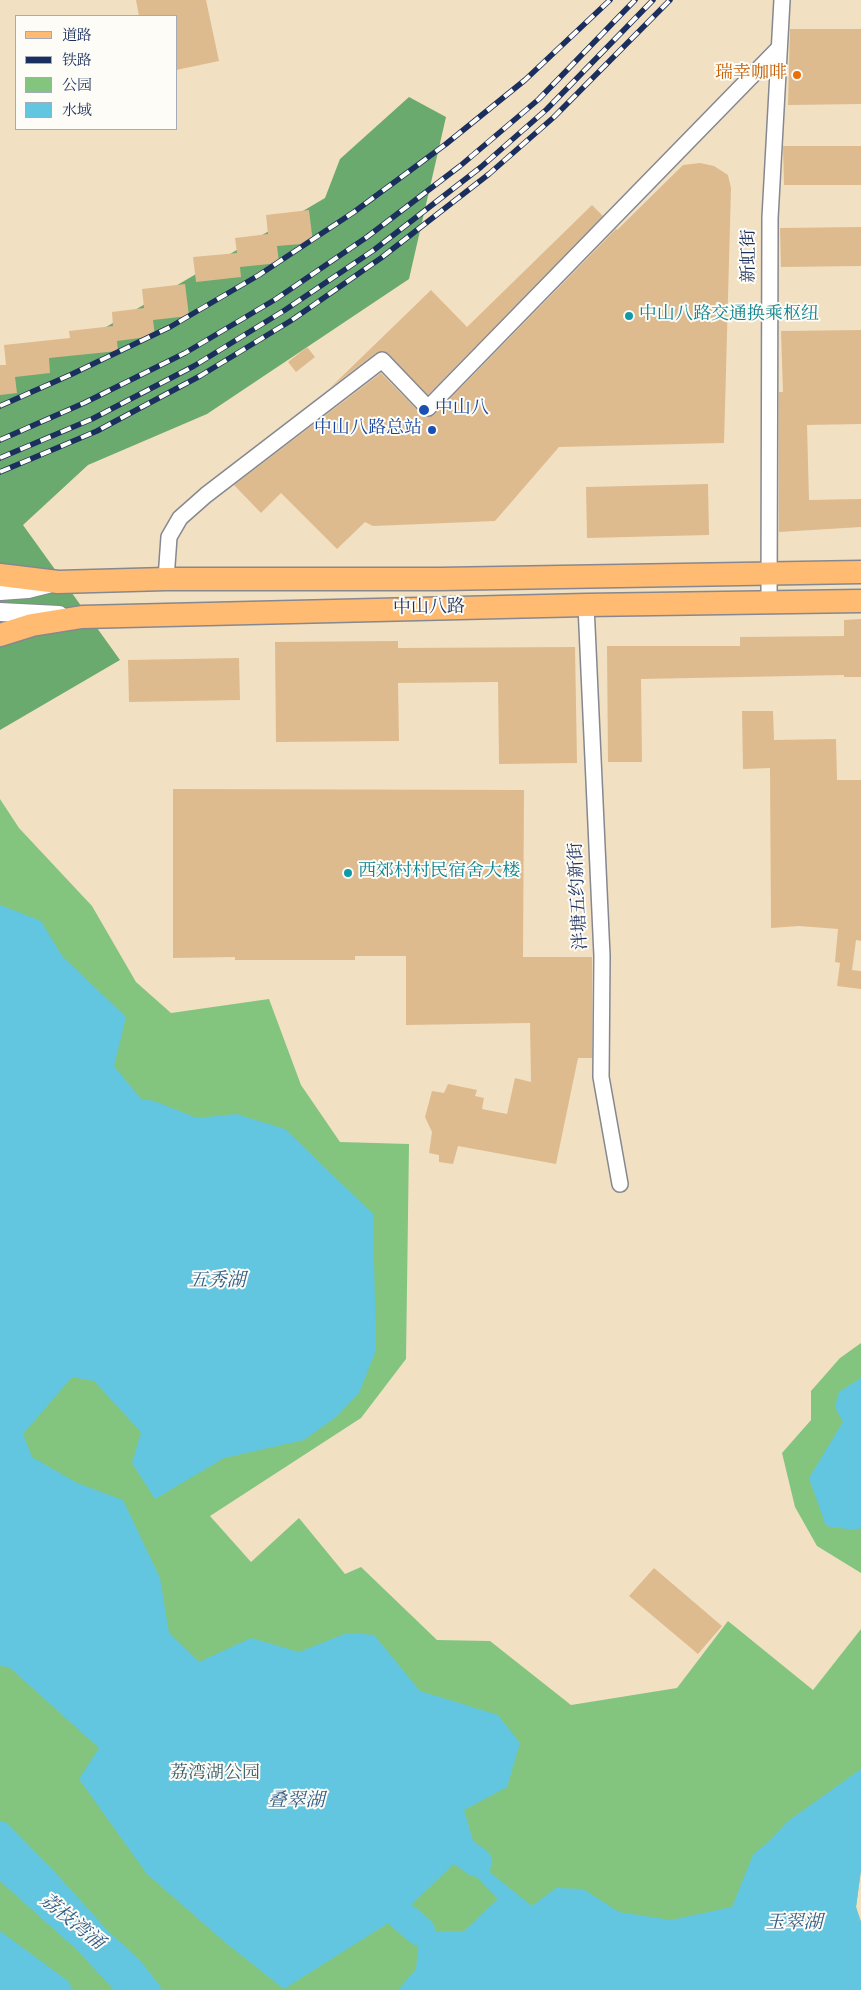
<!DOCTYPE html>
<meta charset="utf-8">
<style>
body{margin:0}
#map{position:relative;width:861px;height:1990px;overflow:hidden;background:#f2e0c3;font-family:Vollkorn,"Noto Serif SC",serif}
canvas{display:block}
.legend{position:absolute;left:15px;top:15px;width:162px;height:115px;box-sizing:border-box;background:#fdfcf7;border:1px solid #a3aaba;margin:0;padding:6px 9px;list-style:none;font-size:15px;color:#1b2f5e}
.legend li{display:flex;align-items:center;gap:10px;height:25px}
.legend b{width:25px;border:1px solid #a3aaba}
</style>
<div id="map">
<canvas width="861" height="1990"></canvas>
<ul class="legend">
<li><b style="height:6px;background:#ffbb71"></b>道路</li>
<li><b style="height:6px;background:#1b2f5e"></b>铁路</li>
<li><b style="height:14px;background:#83c57f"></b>公园</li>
<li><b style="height:14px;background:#63c6e1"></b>水域</li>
</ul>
</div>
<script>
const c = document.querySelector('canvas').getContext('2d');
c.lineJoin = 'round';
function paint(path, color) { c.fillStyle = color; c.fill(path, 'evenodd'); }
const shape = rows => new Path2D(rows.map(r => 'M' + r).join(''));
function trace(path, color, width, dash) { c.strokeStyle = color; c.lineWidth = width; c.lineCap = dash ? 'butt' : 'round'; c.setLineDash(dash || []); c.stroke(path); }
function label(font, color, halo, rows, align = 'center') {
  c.font = font + ' Vollkorn,"Noto Serif SC",serif'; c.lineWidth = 4; c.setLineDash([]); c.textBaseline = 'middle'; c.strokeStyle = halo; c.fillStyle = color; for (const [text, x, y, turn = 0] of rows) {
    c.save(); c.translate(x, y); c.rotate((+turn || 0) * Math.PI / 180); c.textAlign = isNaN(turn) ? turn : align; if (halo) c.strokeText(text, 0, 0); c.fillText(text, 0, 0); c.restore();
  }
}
paint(shape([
 [0,799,19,828,92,906,136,982,171,1013,269,999,301,1085,340,1142,409,1144,406,1359,361,1418,210,1516,251,1562,299,1518,345,1574,361,1567,437,1640,490,1641,571,1705,677,1688,728,1621,813,1690,861,1629,861,1870,856,1907,861,1922,861,1990,0,1990],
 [861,1343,861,1573,817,1546,795,1507,782,1453,811,1420,811,1391,840,1358]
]), '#83c57f');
paint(shape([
 [409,97,446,117,409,279,207,414,88,465,23,525,120,660,0,730,0,385,101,330,325,198,340,159]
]), '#6aaa6e');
paint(shape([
 [0,905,41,921,62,956,126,1017,114,1066,141,1099,154,1101,197,1118,236,1114,285,1129,373,1214,376,1350,359,1393,336,1417,304,1440,224,1458,155,1499,132,1463,141,1432,94,1381,72,1377,23,1434,32,1457,77,1483,123,1500,160,1578,169,1633,199,1662,251,1638,299,1652,347,1633,374,1635,420,1691,498,1715,520,1743,507,1787,464,1810,474,1844,401,1915,284,1989,227,1944,147,1874,79,1779,99,1748,9,1667,0,1666],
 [861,1378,861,1528,854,1530,826,1526,809,1478,843,1422,835,1407,839,1392],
 [861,1769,861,1870,856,1907,861,1922,861,1990,398,1990,416,1969,420,1931,464,1931,498,1899,477,1877,477,1862,532,1906,556,1888,583,1889,619,1912,671,1920,732,1907,753,1855,770,1840,788,1821],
 [0,1821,7,1823,52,1869,109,1932,140,1960,163,1990,114,1990,77,1950,0,1881],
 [0,1931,68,1981,73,1990,0,1990]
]), '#63c6e1');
trace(shape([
 [464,1853,477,1862],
 [401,1915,420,1931]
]), '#63c6e1', 30);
paint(shape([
 [136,0,206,0,219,61,176,70,176,16,139,16],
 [790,29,861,29,861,104,788,105],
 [783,146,861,146,861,185,784,185],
 [700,163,714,166,728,175,731,188,724,443,559,447,495,521,373,526,365,522,337,549,281,493,261,513,234,485,381,373,422,415,426,417,434,415,616,229,617,230,683,165],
 [592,205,603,216,428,395,384,351,376,353,331,387,431,290,467,327],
 [309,210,313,243,277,246,279,263,240,267,241,277,196,282,193,257,237,253,235,238,268,234,266,215],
 [861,227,861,266,781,267,780,228],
 [185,284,189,316,153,320,155,336,117,341,118,351,49,358,50,373,15,377,17,393,0,395,0,365,6,365,4,345,70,338,69,331,113,326,112,312,144,308,142,289],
 [861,330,861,424,807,425,809,500,861,499,861,527,779,532,779,392,783,392,781,331],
 [307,347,315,357,296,372,288,362],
 [708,484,709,535,587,538,586,487],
 [861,619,861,677,844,677,844,675,641,679,642,762,608,762,607,646,740,646,740,637,844,636,844,620],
 [398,641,398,648,575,647,577,763,499,764,498,682,398,683,399,741,276,742,275,642],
 [239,658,240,700,129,702,128,660],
 [742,711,773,711,774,740,836,739,837,780,861,780,861,941,856,940,852,970,861,971,861,989,837,986,840,963,835,962,838,929,799,926,771,928,770,768,743,769],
 [173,789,524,790,523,957,592,957,592,1058,578,1058,556,1164,458,1146,453,1164,439,1162,439,1155,429,1153,432,1132,425,1117,432,1091,444,1093,448,1084,477,1090,475,1096,484,1098,482,1109,507,1114,515,1078,531,1082,530,1023,406,1025,406,956,355,956,355,960,235,960,235,957,173,958],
 [654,1568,722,1626,698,1654,629,1596]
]), '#ddbb8f');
const minor = shape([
 [166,579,169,537,180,518,206,495,382,360,428,408,779,48],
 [769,602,770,218,782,0],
 [586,605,602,956,601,1077,620,1184]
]);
const tertiary = shape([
 [0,591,28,589,48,584],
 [0,612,59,615]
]);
const primary = shape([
 [0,575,58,582,166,579,440,579,861,572],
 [0,635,32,625,82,617,586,605,861,601]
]);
trace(minor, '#868890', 18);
trace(tertiary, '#868890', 20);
trace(primary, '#868890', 25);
trace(minor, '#fff', 15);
trace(tertiary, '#fff', 18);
trace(primary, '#ffbb71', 22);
const rail = shape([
 [0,406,70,375,170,327,259,275,354,212,446,144,525,80,610,0],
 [0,440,84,403,185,353,276,299,367,237,460,166,539,99,635,0],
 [0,458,92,419,194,366,285,310,374,250,481,167,547,109,653,0],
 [0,472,97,431,200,376,292,320,381,258,489,174,554,117,670,0]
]);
trace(rail, '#1b2f5e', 5.5);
trace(rail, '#fdfcf7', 4, [11]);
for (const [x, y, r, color] of [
 [797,75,5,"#e8710a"],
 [629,316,5,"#0f9aa8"],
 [424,410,6,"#1a4fb4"],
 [432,430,5,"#1a4fb4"],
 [348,873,5,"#0f9aa8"]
]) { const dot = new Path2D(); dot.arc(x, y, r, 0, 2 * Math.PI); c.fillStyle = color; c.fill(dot); trace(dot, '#fdfcf7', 2); }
label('18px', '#c56008', '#fdfcf7', [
 ["瑞幸咖啡",787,75]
], 'right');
label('18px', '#1b2f5e', '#fdfcf7', [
 ["新虹街",751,256,-90],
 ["中山八路",429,609,-1],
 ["泮塘五约新街",580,896,-93]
]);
label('18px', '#0d838f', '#fdfcf7', [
 ["中山八路交通换乘枢纽",639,316],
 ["西郊村村民宿舍大楼",358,873]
], 'left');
label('18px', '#164399', '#fdfcf7', [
 ["中山八",435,410],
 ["中山八路总站",422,430,"right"]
], 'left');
label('18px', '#3a5c68', '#fdfcf7', [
 ["荔湾湖公园",215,1775]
]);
label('italic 19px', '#315c85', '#fdfcf7', [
 ["五秀湖",217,1283],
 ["叠翠湖",296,1803],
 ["荔枝湾涌",71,1923,39],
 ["玉翠湖",794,1925]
]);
</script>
